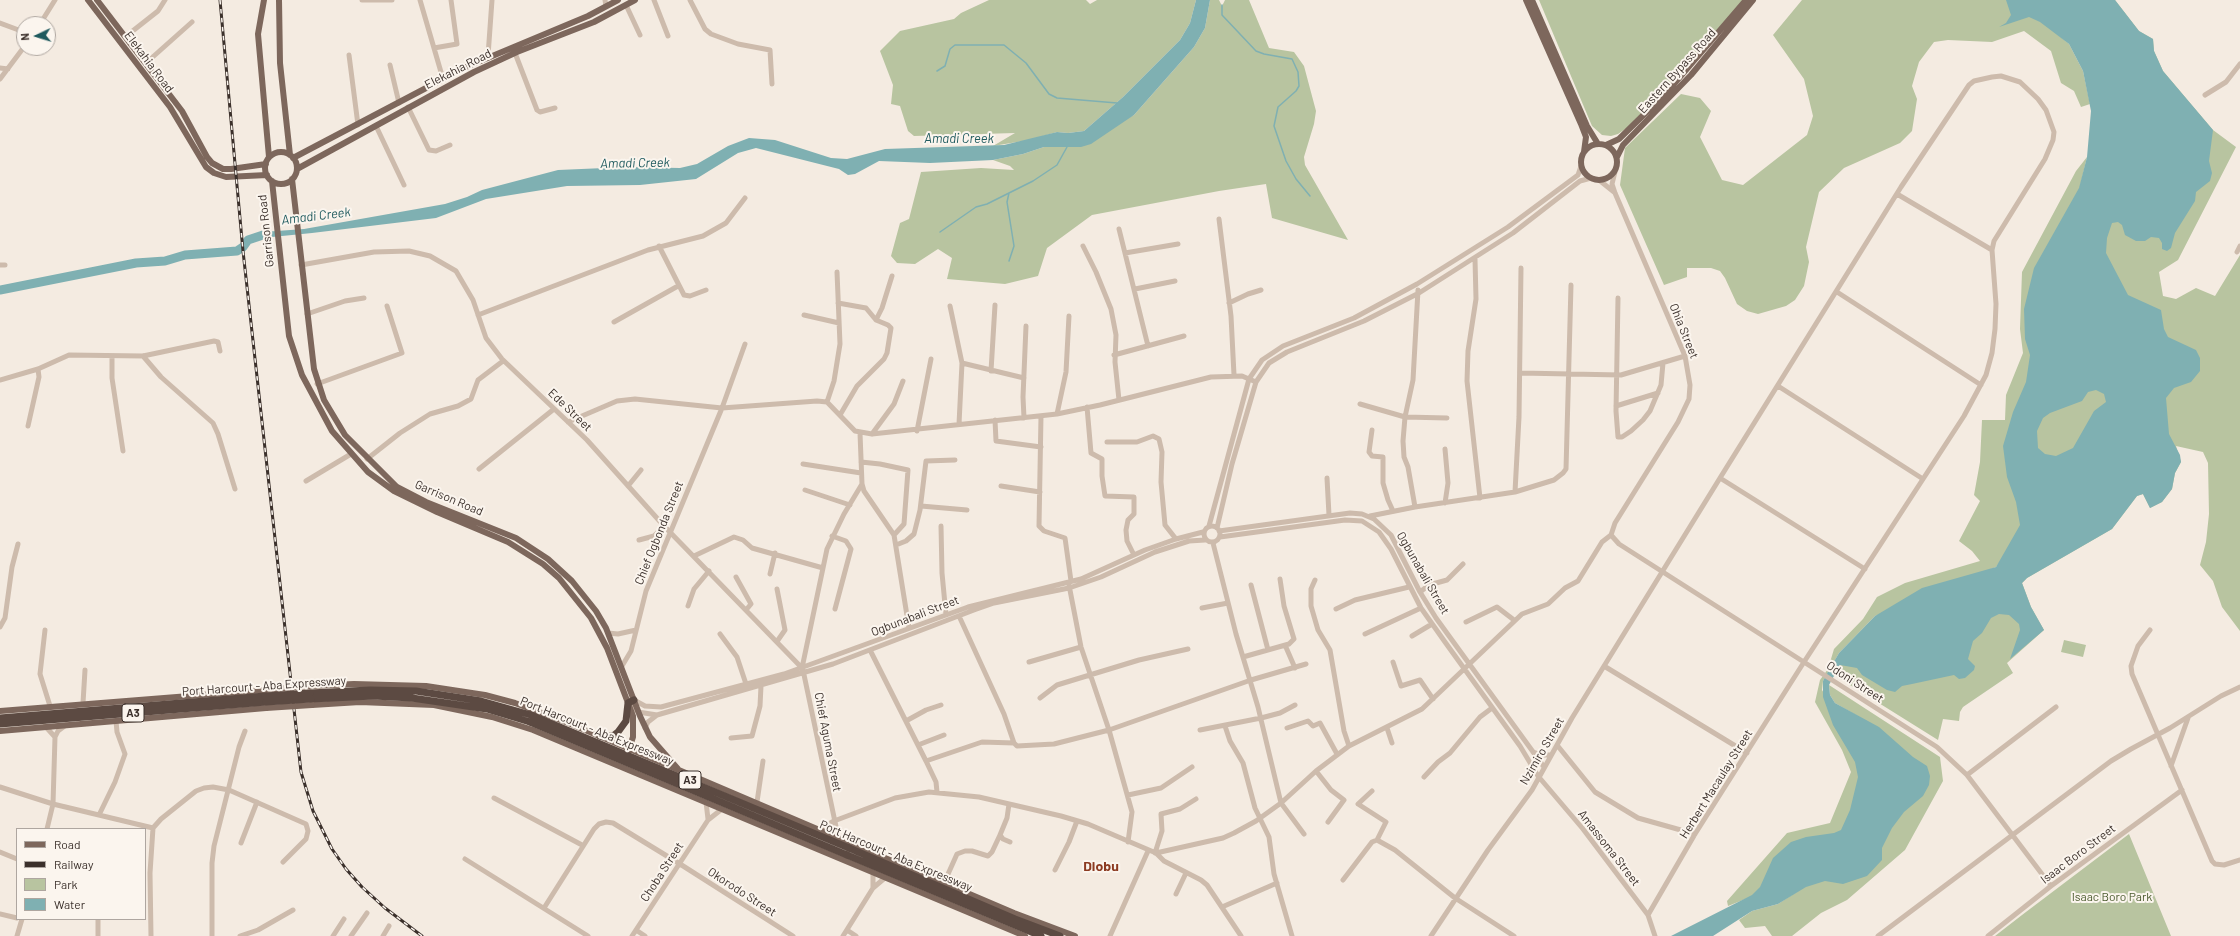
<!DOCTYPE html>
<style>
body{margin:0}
#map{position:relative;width:2240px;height:936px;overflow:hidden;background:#f4ebe1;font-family:Barlow,sans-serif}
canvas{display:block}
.legend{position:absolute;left:16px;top:828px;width:130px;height:92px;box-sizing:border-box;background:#fbf5ee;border:1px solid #aea6a0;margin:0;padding:5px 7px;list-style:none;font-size:12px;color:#3b302b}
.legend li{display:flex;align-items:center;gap:8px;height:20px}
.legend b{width:20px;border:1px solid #aea6a0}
.north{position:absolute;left:16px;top:16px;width:40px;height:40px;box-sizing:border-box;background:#fbf5ee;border:1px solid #aea6a0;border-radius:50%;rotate:266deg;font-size:11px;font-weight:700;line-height:16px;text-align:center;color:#3b302b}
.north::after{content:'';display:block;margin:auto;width:14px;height:18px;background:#1f5a5e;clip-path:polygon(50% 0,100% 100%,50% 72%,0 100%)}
</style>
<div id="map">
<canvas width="2240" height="936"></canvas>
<ul class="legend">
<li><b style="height:5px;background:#7d675c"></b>Road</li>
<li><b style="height:5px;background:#3b302b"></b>Railway</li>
<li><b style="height:11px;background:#b8c4a0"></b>Park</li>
<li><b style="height:11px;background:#7fb0b2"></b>Water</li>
</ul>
<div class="north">N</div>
</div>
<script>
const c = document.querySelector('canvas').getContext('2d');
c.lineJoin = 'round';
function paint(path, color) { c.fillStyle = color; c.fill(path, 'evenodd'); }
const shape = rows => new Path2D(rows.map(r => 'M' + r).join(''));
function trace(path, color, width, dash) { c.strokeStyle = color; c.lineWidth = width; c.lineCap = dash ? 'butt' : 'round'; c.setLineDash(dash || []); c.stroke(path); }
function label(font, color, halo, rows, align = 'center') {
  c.font = font + ' Barlow,sans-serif'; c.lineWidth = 4; c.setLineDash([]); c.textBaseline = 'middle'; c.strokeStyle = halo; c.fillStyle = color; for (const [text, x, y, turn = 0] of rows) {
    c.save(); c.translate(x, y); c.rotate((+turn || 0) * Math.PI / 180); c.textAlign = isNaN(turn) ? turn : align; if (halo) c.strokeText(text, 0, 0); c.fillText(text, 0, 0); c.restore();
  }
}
paint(shape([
 [989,0,1086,0,1090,4,1097,0,1196,0,1190,23,1180,40,1123,97,1084,131,1068,133,1057,132,1029,140,993,146,1015,133,914,136,908,131,900,106,891,104,893,85,880,51,900,31,954,19,961,13],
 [1210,0,1219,0,1222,6,1225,0,1249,0,1269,48,1294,52,1304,66,1316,111,1314,124,1304,157,1305,165,1348,240,1272,218,1266,184,1219,191,1092,215,1047,248,1038,276,1005,284,947,279,952,258,938,249,915,264,897,263,891,256,900,223,909,219,921,172,981,168,1014,170,1010,166,993,160,1023,154,1044,147,1065,147,1134,115,1194,47,1205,28],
 [1539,0,1745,0,1708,46,1634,123,1618,134,1611,136,1602,135,1592,126],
 [1802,0,2025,0,2034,14,2069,44,2083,71,2090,104,2081,107,2074,91,2061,83,2051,51,2024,31,1992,42,1948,40,1934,42,1919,62,1912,86,1917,99,1912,131,1900,143,1844,168,1819,192,1806,247,1809,262,1804,286,1795,300,1786,306,1758,314,1747,311,1737,304,1725,278,1720,271,1711,268,1687,268,1687,277,1664,285,1620,185,1625,148,1681,94,1700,98,1711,111,1700,137,1722,180,1743,185,1807,135,1813,116,1804,79,1773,35],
 [2115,0,2139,31,2153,39,2154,51,2163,71,2213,130,2236,147,2178,260,2159,272,2163,296,2176,299,2196,288,2215,296,2240,255,2240,631,2222,607,2213,581,2200,565,2206,542,2209,514,2208,463,2203,452,2176,446,2181,462,2175,473,2172,489,2162,502,2150,508,2143,494,2137,496,2112,529,2027,578,2022,583,2031,607,2044,630,2007,663,2013,673,1963,707,1960,712,1959,721,1943,719,1938,740,1834,675,1840,665,2008,577,2046,481,2032,428,2136,323,2105,253],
 [2087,157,2032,389,2040,510,1996,567,1875,616,1839,653,1823,681,1822,690,1886,794,1773,888,1728,906,1727,901,1787,833,1830,823,1851,772,1842,750,1815,702,1820,680,1828,669,1834,649,1863,619,1877,597,1905,583,1980,561,1972,551,1959,541,1980,501,1974,495,1980,462,1982,420,2005,420,2006,395,2023,353,2020,329,2022,272,2076,171],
 [2064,640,2086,645,2083,657,2061,652],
 [1829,685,1940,757,1943,781,1905,850,1847,900,1821,913,1792,936,1772,936,1765,926,1745,928,1739,920,1752,911,1778,904,1861,850,1861,718,1835,703,1830,695],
 [2129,834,2171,936,1995,936,2022,915]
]), '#b8c4a0');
paint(shape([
 [1196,0,1210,0,1205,28,1194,47,1134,115,1091,144,1081,147,1044,147,1023,154,993,160,930,163,879,161,855,174,848,175,839,169,756,148,738,153,696,179,640,185,567,186,486,199,436,218,312,233,252,239,251,237,263,232,304,229,445,204,467,197,482,190,558,170,628,167,680,168,697,164,728,146,749,138,775,140,831,158,847,159,885,149,1004,145,1057,132,1068,133,1084,131,1123,97,1180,40,1190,23],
 [2006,0,2115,0,2139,31,2153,39,2154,51,2163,71,2213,130,2209,161,2212,173,2210,181,2196,192,2195,201,2175,233,2171,248,2167,251,2162,249,2162,243,2159,238,2151,237,2145,241,2136,241,2125,235,2122,225,2118,222,2112,223,2107,238,2106,253,2128,295,2161,310,2164,329,2168,337,2196,350,2200,358,2200,371,2191,382,2174,388,2166,398,2169,434,2180,455,2181,462,2175,473,2172,489,2162,502,2150,508,2143,494,2137,496,2112,529,2027,578,2022,583,2031,607,2044,630,2010,659,2020,630,2019,624,2009,615,1999,614,1991,618,1982,633,1973,641,1968,659,1975,666,1974,670,1965,678,1959,679,1954,675,1912,684,1902,686,1895,692,1887,690,1862,675,1857,668,1840,665,1829,685,1830,695,1835,703,1879,727,1913,757,1927,766,1930,776,1929,785,1923,796,1904,812,1892,828,1882,848,1882,860,1867,876,1843,884,1825,881,1806,887,1778,904,1752,911,1713,936,1671,936,1752,895,1760,887,1773,858,1791,842,1806,837,1834,833,1841,830,1850,810,1858,777,1855,762,1833,725,1823,697,1823,681,1829,670,1839,653,1875,616,1922,588,1996,567,2020,525,2016,502,2007,477,2003,446,2013,412,2026,382,2030,355,2025,339,2024,309,2034,268,2079,188,2087,157,2091,111,2083,71,2069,44,2040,22,2029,17,1999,27,2006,23,2011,15],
 [2096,390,2104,394,2106,402,2094,411,2073,448,2056,456,2045,454,2038,448,2037,431,2043,418,2050,413,2082,401,2088,392]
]), '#7fb0b2');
trace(shape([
 [1222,5,1222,15,1256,51,1264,54,1292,59,1298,72,1299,86,1296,91,1278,107,1274,126,1286,161,1296,179,1310,196],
 [937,71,945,66,950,49,955,45,1004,45,1026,63,1049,94,1057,98,1117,103],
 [940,232,976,207,987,204,1033,181,1057,165,1067,147],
 [1009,261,1014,246,1007,202,1009,193]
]), '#7fb0b2', 1.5);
trace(shape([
 [0,290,136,263,165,261,185,255,237,251,243,247,248,240,263,235]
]), '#7fb0b2', 9);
trace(shape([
 [362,0,392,0],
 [420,0,443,79],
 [605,0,606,6],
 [654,0,668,36],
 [690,0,705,29,711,34,738,44,770,50,772,84],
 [626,5,640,35],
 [0,23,24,32],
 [40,24,55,0],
 [125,37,158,11,165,0],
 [434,48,457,44,451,0],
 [515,53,537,110,540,112,555,108],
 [349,55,358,125],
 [488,56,492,0],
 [146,63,192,22],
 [390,65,399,103],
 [0,68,8,69],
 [0,79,24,47],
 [2205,95,2226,82,2240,64],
 [408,107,429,150,436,151,450,145],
 [376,126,404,185],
 [1599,180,1614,192],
 [1897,194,1992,250],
 [1219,219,1231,316,1234,375],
 [1119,229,1148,346],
 [659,246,684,295,690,296,706,290],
 [1083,246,1096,272,1111,309,1116,335,1115,362,1119,400],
 [2237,252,2240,246],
 [1125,253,1178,244],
 [1475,259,1476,299,1468,351,1467,381,1480,498],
 [0,265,5,265],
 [301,265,374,252,409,251,430,256,456,271,473,300,486,338,502,359,587,440,664,526,802,668],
 [1135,289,1175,281],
 [1837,292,1981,385],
 [1618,298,1616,411,1618,437,1622,437,1631,431,1643,420,1650,411,1661,385,1663,363],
 [838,303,866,308,876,320,888,325,891,328,887,353,884,359,857,386,840,415],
 [1229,303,1248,294,1261,290],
 [950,306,962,363,959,424],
 [307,314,345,301,364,298],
 [478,315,648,250,703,236,726,223,745,198],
 [804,315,839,323],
 [876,320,882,308,892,276],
 [614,322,678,286],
 [1114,355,1184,336],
 [143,356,161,377,213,423,218,434,235,489],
 [112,357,112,378,123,451],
 [962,363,1024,378],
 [991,371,995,305],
 [1520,373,1621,375,1685,356],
 [0,380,38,369,69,355,143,356,214,341,218,342,220,351],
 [317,384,402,353,387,306],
 [1778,386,1923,479],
 [827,402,834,381,840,344,837,272],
 [1360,404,1405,417,1447,418],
 [1616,406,1658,393],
 [1087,407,1091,453,1102,459,1102,476,1105,496,1134,497,1134,514,1128,520,1126,530,1127,541,1134,555],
 [1057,414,1066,372,1069,316],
 [1041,416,1039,526,1044,531,1065,538,1071,581],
 [1024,418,1023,397,1026,326],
 [995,420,996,441,1041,447],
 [568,422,617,401,635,399,722,408,817,401,827,402,855,431,872,434,1057,414,1100,405,1211,377,1242,376,1256,382],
 [28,426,39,377,38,369],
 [1372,430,1369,452,1372,456,1383,457,1383,483,1388,500,1393,511],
 [917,431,931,359],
 [860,433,862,484,864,491,894,535,909,628],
 [872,434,894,404,903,381],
 [1107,442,1137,442,1153,436,1159,439,1162,452,1161,482,1165,525,1176,539],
 [1445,449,1448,483,1445,503],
 [367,459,400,433,430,414,458,406,471,399,478,380,503,361],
 [861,462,880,464,908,470,904,524,894,535],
 [803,464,861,473],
 [479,469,554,409],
 [1327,478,1329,515],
 [1720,478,1865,569],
 [306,481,351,454],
 [628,486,641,470],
 [1001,486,1040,492],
 [805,490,850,505],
 [1515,492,1519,417,1521,268],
 [921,506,967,510],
 [1415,507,1408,467,1404,457,1403,441,1405,417,1413,380,1418,290],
 [1370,516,1415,507,1515,492,1554,480,1563,473,1566,469,1571,285],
 '1204 534a8 8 0 1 1 16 0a8 8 0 1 1-16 0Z',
 [941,526,942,573,946,615],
 [1209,526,1249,379,1262,360,1283,346,1354,318,1417,284,1508,227,1578,175,1581,166],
 [1217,528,1232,464,1256,382,1269,363,1287,352,1364,321,1419,293,1513,233,1580,181,1591,178],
 [1219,531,1350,513,1362,514,1374,519,1391,535,1420,592,1436,618,1544,767],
 [1611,535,1619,544,1937,747,1967,775,2051,886],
 [1611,535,1615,523,1678,422,1689,399,1690,385,1685,356,1615,193,1612,184,1615,172],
 [832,536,846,541,851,549,835,609],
 [1220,537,1345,520,1362,521,1379,532,1391,549,1421,608,1445,642,1520,746,1538,776,1583,829,1648,915,1655,936],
 [639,540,654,536,664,526],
 [1213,543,1236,634,1258,707,1281,803,1304,834],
 [896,545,906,541,914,534,920,510,926,461,955,460],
 [694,556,734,537,743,540,752,548,823,568],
 [770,574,775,553],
 [736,577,751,604,746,610],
 [1315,580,1311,589,1311,606,1318,630,1330,650,1344,731,1349,746],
 [1069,585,1081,647,1109,730,1132,812,1128,842],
 [1251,585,1268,650],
 [777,589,785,630,778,640],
 [1420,592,1429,585,1447,580,1463,564],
 [688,606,694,589,709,571],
 [1202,608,1228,603],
 [1336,609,1355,600,1409,587],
 [959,616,1004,714,1014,743,1017,746,1054,744,1109,730,1251,680,1306,664],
 [1466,622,1497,607,1514,620],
 [0,627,5,618,12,567,18,544],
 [45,630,40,674,50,706],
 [2150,630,2138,646,2131,666,2132,674,2212,861,2215,864,2224,865,2240,860],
 [608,633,618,634,636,630],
 [720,634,737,657,746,684],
 [1365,634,1421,608],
 [1412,636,1432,624],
 [1285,645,1295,668],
 [870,650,926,761,936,782,937,792],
 [1243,657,1289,644,1294,639,1284,606,1280,579],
 [1029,662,1081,647],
 [1393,662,1401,686,1420,680,1433,699],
 [622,666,631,651,646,591,722,408,745,344],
 [1604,666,1747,753],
 [802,668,827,549,844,514,862,484],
 [803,670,838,836],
 [1040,698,1057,685,1139,660,1188,649],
 [634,700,645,706,661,707,784,674,968,607,1081,579,1145,550,1176,539,1203,532],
 [83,703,85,670],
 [629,704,638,712,657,715],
 [906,721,926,710,941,705],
 [45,726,55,737],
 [1225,726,1230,741,1243,763,1255,808,1269,837,1274,874,1292,936],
 [645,728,648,722,657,715,833,664,974,610,994,603,1069,588,1101,577,1155,552,1189,541,1205,540],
 [1287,728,1308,721,1313,726,1320,723,1337,754],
 [1387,728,1392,743],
 [1200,730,1261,718,1280,713,1295,705],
 [731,738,752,736,760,706,761,686],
 [918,745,944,735],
 [1557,745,1595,792,1638,818,1695,834],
 [1533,752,1542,755,1551,755],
 [926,761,982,742,1014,743],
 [2171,766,2188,718],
 [1316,771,1331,790,1344,800,1328,822],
 [1967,775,2056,707],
 [1424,777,1438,762,1450,753,1480,717,1492,708],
 [0,787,53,804,153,828],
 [1372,791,1358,804,1386,822,1377,840],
 [1128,795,1161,788,1192,767],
 [494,798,582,845],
 [706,802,708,819],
 [757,802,763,761],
 [1009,804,1007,818,1000,835,1003,839,1010,842],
 [99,815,115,782,125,754,117,732,116,721],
 [47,829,53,804,55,737,58,731,66,725],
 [820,829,834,821,895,798,929,792,979,797,1061,816,1088,824,1156,853,1164,861,1201,880,1207,885,1241,936],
 [241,843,257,802],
 [0,852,17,859],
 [1155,853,1162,831,1161,814,1180,809,1196,799],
 [1156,853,1223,838,1234,833,1256,821,1281,803,1316,771,1349,746,1422,709,1522,614,1548,604,1565,588,1578,581,1602,542,1611,535],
 [465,859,588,936],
 [1055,870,1069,842,1077,821],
 [873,872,873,888],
 [1343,880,1372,842,1377,840,1395,850,1455,898,1514,936],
 [944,883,957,854,965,851,972,851,988,856,992,852,1000,835],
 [1176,894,1186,873],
 [1222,907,1277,883],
 [544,908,594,829,599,824,606,822,613,823,680,864,793,936],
 [0,914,17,918],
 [98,919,98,936],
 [636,930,645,936],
 [847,930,856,936],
 [17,936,22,919],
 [151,936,150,873,153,828,161,819,196,791,204,788,213,787,229,790,306,824,308,831,306,839,283,862],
 [212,936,212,863,214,846,239,747,245,731],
 [240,936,258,930,293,910],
 [333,936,344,919],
 [351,936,367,913],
 [383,936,389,926],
 [632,936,708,820,722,809],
 [843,936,873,888,886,877],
 [1110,936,1148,851],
 [1431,936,1488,850,1532,790,1572,718,1720,478,1901,187,1969,85,1974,81,1992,77,2001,76,2020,82,2038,99,2046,110,2054,132,2053,140,2045,159,1994,241,1992,250,1996,304,1995,329,1992,353,1986,375,1964,416,1804,662,1695,834,1648,915],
 [1878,936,2111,761,2131,749,2170,728,2221,696,2240,687],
 [1988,936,2051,886,2182,790]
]), '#cdbbac', 5);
trace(shape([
 [88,0,170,107,206,167,214,173,226,177,267,175],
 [97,0,182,111,207,157,212,163,223,169,231,169,266,164],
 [264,0,258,34,269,157],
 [279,0,280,63,290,155],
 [1526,0,1581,124,1586,137,1584,152],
 [1532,0,1587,126,1598,144],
 '1581 162a18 18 0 1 1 36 0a18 18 0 1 1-36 0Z',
 [1606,145,1619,139,1667,92,1746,0],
 '265 168a16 16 0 1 1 32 0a16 16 0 1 1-32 0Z',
 [1617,157,1623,145,1691,75,1753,0],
 [293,158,466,67,588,16,618,0],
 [297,169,474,72,517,52,594,22,635,0],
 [292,179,314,369,324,400,345,435,397,487,426,502,516,538,548,559,572,581,596,611,606,628,640,716,650,737,678,769],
 [272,181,289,336,302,375,332,431,368,472,394,491,437,512,508,542,543,564,559,578,591,618,607,648,633,716,633,737,628,752],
 [310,686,354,684,426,686,485,695,515,703,571,724,1014,913,1075,936],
 [312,705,360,702,434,705,492,717,533,730,1025,936],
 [0,711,265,690],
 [0,731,266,708]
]), '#7d675c', 6);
trace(shape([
 [310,693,370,690,416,691,481,701,531,715],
 [311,699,373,696,412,698,487,709,530,722],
 [0,718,265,696],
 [0,724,266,702],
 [600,736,613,736,618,732,626,721,628,703,634,700],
 [849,848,1015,919,1060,936],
 [847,855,1041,936]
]), '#5c4a42', 7);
const rail = shape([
 [220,0,243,251,301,772,313,811,332,849,346,869,362,887,385,908,422,936]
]);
trace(rail, '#3b302b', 3);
trace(rail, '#fbf5ee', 1.5, [4.5]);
trace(shape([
 [265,690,310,686],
 [266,708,312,705]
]), '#7d675c', 6);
trace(shape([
 [265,696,310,693],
 [266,702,311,699],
 [531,715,849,848],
 [530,722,847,855]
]), '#5c4a42', 7);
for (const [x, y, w] of [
 [133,713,22],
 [690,780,22]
]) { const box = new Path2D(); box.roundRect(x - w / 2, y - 9, w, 18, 3); c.fillStyle = '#fbf5ee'; c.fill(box); trace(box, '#3b302b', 1); }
label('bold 11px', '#3b302b', null, [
 ["A3",133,713],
 ["A3",690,780]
]);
label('12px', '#3b302b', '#fbf5ee', [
 ["Elekahia Road",149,62,53],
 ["Elekahia Road",458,69,-27],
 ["Eastern Bypass Road",1677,71,-48],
 ["Garrison Road",266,231,-96],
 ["Ohia Street",1684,331,68],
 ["Ede Street",570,410,44],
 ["Garrison Road",449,498,23],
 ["Chief Ogbonda Street",659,533,-68],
 ["Ogbunabali Street",1423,573,60],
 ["Ogbunabali Street",915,616,-21],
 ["Odoni Street",1855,682,33],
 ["Port Harcourt - Aba Expressway",264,686,-4],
 ["Port Harcourt - Aba Expressway",597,731,22],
 ["Chief Aguma Street",828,742,79],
 ["Nzimiro Street",1542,751,-60],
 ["Herbert Macaulay Street",1716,784,-58],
 ["Amassoma Street",1609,848,52],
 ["Isaac Boro Street",2078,854,-37],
 ["Port Harcourt - Aba Expressway",896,856,23],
 ["Choba Street",662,872,-57],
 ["Okorodo Street",742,892,33]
]);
label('12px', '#4a5a2e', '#fbf5ee', [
 ["Isaac Boro Park",2112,897]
]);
label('italic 13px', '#1f5a5e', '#fbf5ee', [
 ["Amadi Creek",959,139],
 ["Amadi Creek",635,163,-1],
 ["Amadi Creek",316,216,-7]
]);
label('bold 14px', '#8c3b22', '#fbf5ee', [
 ["Diobu",1101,866]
]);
</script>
